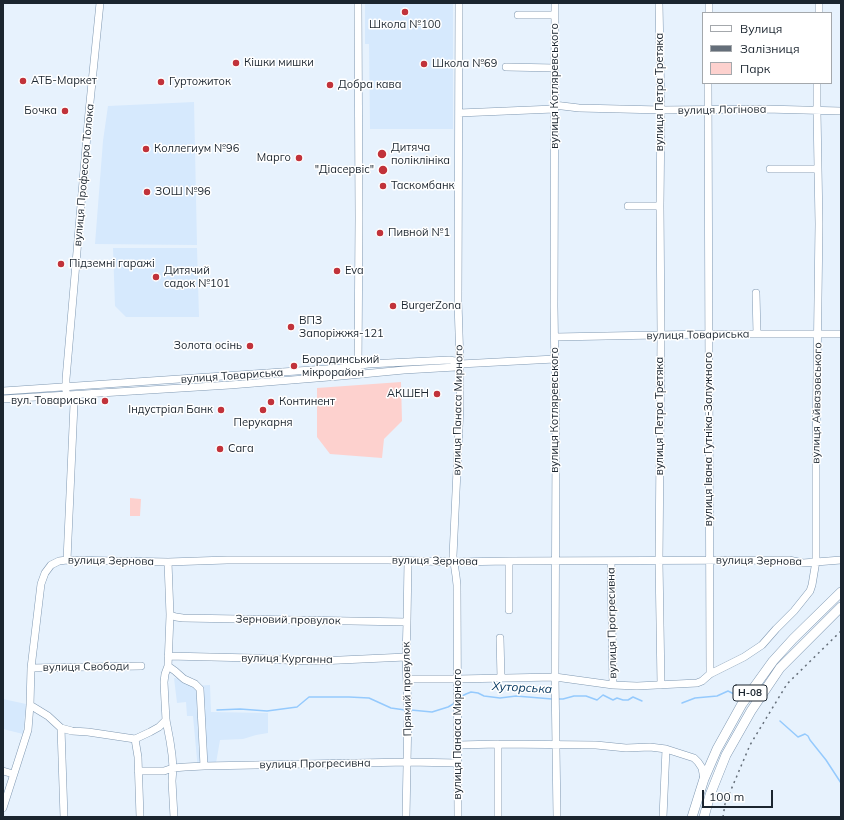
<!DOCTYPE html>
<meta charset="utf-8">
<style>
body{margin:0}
#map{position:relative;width:844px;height:820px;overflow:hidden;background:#e7f2fd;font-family:Mulish,sans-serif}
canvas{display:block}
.frame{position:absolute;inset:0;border:4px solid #1b252f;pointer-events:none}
.legend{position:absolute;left:702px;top:12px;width:130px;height:72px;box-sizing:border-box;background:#fff;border:1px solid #a4a8ac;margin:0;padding:5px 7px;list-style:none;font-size:12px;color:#1b252f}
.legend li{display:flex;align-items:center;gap:8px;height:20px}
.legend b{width:20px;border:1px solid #a4a8ac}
.scale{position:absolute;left:702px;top:790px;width:71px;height:18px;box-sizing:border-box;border:2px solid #1b252f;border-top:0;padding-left:5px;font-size:12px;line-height:14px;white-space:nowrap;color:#1b252f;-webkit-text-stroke:3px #fff;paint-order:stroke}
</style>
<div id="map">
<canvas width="844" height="820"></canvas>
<div class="frame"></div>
<ul class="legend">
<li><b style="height:5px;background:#fff"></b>Вулиця</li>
<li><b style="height:5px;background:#646e79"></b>Залізниця</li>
<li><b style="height:11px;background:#fdd1ce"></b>Парк</li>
</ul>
<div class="scale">100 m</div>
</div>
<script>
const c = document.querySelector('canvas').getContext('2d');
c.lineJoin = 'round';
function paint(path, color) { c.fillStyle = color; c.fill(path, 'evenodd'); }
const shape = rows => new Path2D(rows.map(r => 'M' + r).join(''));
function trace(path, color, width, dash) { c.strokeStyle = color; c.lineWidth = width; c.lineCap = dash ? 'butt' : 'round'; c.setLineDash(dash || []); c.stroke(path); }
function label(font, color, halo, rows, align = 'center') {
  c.font = font + ' Mulish,sans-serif'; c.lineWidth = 3; c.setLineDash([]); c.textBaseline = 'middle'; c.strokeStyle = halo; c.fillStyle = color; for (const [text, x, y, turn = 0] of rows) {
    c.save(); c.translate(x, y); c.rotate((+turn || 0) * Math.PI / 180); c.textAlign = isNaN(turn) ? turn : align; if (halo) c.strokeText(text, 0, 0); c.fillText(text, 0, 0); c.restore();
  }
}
paint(shape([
 [365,3,453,3,453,129,370,129,369,44,365,44],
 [194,102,197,245,95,244,103,141,108,106],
 [113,248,197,248,199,317,126,317,115,306],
 [174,678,181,679,194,686,210,685,211,712,268,713,268,733,256,735,243,739,220,740,215,769,198,770,193,716,187,716,186,702,177,703],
 [3,699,26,704,23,734,3,729]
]), '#d6e9fd');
paint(shape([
 [401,382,402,421,384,439,382,458,330,454,317,437,317,388],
 [130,498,141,499,140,516,130,516]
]), '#fdd1ce');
trace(shape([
 [460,697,466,694,471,692,478,693,484,696,500,698,516,696,552,699],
 [558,699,563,699,574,696,586,696,597,700,603,695,613,700,617,698,623,700,628,700,633,697,642,701],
 [682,703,695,698,717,696,728,691,734,694],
 [217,710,240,709,267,711,297,707,309,697,349,697,369,698,391,708,405,710],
 [411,710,432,712,448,707,455,703],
 [780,721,798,737,805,734,808,736,810,740,826,760,841,783]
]), '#95cafd', 1.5);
const minor = shape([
 [358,3,359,218,358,369],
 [555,3,554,306,556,442,555,677,557,817],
 [659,3,661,110,660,206,661,335,659,561,661,685],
 [819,3,819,13],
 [709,13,709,3],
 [518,15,555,15],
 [506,67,555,68],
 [708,83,710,674],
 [554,105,579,108,661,110,765,109,841,111],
 [459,113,554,109],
 [770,169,818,169],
 [628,206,660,206],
 [756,293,757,334],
 [555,337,709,334,841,334],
 [3,391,341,368,368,364,449,360,455,361,460,364],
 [66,391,66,379,89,112,100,3],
 [3,399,230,385,341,376,404,370,456,367,460,364,555,359],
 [67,560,74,404,78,395],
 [611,561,613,685],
 [168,562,170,615,168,666,175,671,184,679,195,684,200,689,204,766],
 [509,610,509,561],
 [170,615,176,617,183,618,407,622],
 [500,638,501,678],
 [168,656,253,658,283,660,319,661,406,657],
 [168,666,165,674,164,682,165,702,166,720,170,741,172,755,173,768,172,781,174,817],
 [31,668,141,666],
 [407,679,457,679,555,677,613,685,637,686,697,683,702,681,710,674,744,657,762,645,776,629,794,611,810,591,812,585,816,561,816,448,819,224,817,111,817,83],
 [61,728,48,716,30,705,31,668,41,584,45,573,51,565,59,561,67,560,168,562,227,560,388,560,454,562,509,561,789,560,803,563,841,560],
 [135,739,138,757,140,817],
 [135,739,150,732,159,727,166,720],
 [498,744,596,745,626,748,650,747,666,749,694,758,698,762,702,768,704,779],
 [458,745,498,744,498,817],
 [3,771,13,774],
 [138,771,164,771,173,768,185,767,204,766,408,762,458,763],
 [3,808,28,730,30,705],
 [64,817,61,728,72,731,88,732,135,739],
 [406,817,408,712,406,657,407,622,408,561],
 [458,817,457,585,456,576,453,556,460,406,460,364,458,302,459,3],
 [663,817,666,749]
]);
const major = shape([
 [692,817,704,779,717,749,742,704,773,661,793,639,841,592],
 [704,817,710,795,726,755,751,711,780,668,841,607]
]);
trace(minor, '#8099b2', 8);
trace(major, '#8099b2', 10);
trace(minor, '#fff', 7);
trace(major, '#fff', 9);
trace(shape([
 [723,817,725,804,750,745,787,684,841,631]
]), '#646e79', 1.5, [2, 4]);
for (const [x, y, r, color] of [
 [405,12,4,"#c1323a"],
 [236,63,4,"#c1323a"],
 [424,64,4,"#c1323a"],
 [23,81,4,"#c1323a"],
 [161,82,4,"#c1323a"],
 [330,85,4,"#c1323a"],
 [65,111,4,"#c1323a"],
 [146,149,4,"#c1323a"],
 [382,154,5,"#c1323a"],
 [299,158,4,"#c1323a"],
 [383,170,5,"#c1323a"],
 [383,186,4,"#c1323a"],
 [147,192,4,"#c1323a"],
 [380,233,4,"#c1323a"],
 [61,264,4,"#c1323a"],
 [337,271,4,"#c1323a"],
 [156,277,4,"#c1323a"],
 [393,306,4,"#c1323a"],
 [291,327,4,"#c1323a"],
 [250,346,4,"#c1323a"],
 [294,366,4,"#c1323a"],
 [437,394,4,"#c1323a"],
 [105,401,4,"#c1323a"],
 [271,402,4,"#c1323a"],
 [221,410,4,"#c1323a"],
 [263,410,4,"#c1323a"],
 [220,449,4,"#c1323a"]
]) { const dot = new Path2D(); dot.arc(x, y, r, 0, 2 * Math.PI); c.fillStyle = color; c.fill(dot); trace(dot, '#fff', 1.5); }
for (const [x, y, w] of [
 [750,693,34]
]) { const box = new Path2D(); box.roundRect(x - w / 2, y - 8, w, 16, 3); c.fillStyle = '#fff'; c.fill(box); trace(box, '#1b252f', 1); }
label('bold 10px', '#1b252f', null, [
 ["Н-08",750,693]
]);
label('11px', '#1b252f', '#fff', [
 ["Школа №100",405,25,"center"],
 ["Кішки мишки",244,63],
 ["Школа №69",432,64],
 ["АТБ-Маркет",31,81],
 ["Гуртожиток",169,82],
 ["Добра кава",338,85],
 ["Бочка",57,111,"right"],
 ["Дитяча",391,148],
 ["поліклініка",391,161],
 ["Коллегиум №96",154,149],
 ["Марго",291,158,"right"],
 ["\"Діасервіс\"",374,170,"right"],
 ["Таскомбанк",391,186],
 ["ЗОШ №96",155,192],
 ["Пивной №1",388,233],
 ["Підземні гаражі",69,264],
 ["Дитячий",164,271],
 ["садок №101",164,284],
 ["Eva",345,271],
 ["BurgerZona",401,306],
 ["ВПЗ",299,321],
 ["Запоріжжя-121",299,334],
 ["Золота осінь",242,346,"right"],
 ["Бородинський",302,360],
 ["мікрорайон",302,373],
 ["АКШЕН",429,394,"right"],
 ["вул. Товариська",97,401,"right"],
 ["Континент",279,402],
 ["Індустріал Банк",213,410,"right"],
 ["Перукарня",263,423,"center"],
 ["Сага",228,449]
], 'left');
label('11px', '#1b252f', '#fff', [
 ["вулиця Котляревського",555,86,-90],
 ["вулиця Петра Третяка",660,92,-90],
 ["вулиця Логінова",722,110,-1],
 ["вулиця Професора Толока",84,175,-85],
 ["вулиця Товариська",698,335,-1],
 ["вулиця Товариська",232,376,-4],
 ["вулиця Айвазовського",817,403,-89],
 ["вулиця Панаса Мирного",458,410,-89],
 ["вулиця Котляревського",555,410,-90],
 ["вулиця Петра Третяка",660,416,-90],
 ["вулиця Івана Гутніка-Залужного",709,439,-90],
 ["вулиця Зернова",111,561,1],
 ["вулиця Зернова",435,561,1],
 ["вулиця Зернова",759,561,1],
 ["Зерновий провулок",288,620,1],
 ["вулиця Прогресивна",612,623,-91],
 ["вулиця Курганна",287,659,1],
 ["вулиця Свободи",86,667,-1],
 ["Прямий провулок",407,689,-91],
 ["вулиця Панаса Мирного",458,734,-90],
 ["вулиця Прогресивна",315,764,-1]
]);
label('italic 12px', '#093b64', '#fff', [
 ["Хуторська",522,688,3]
]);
</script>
